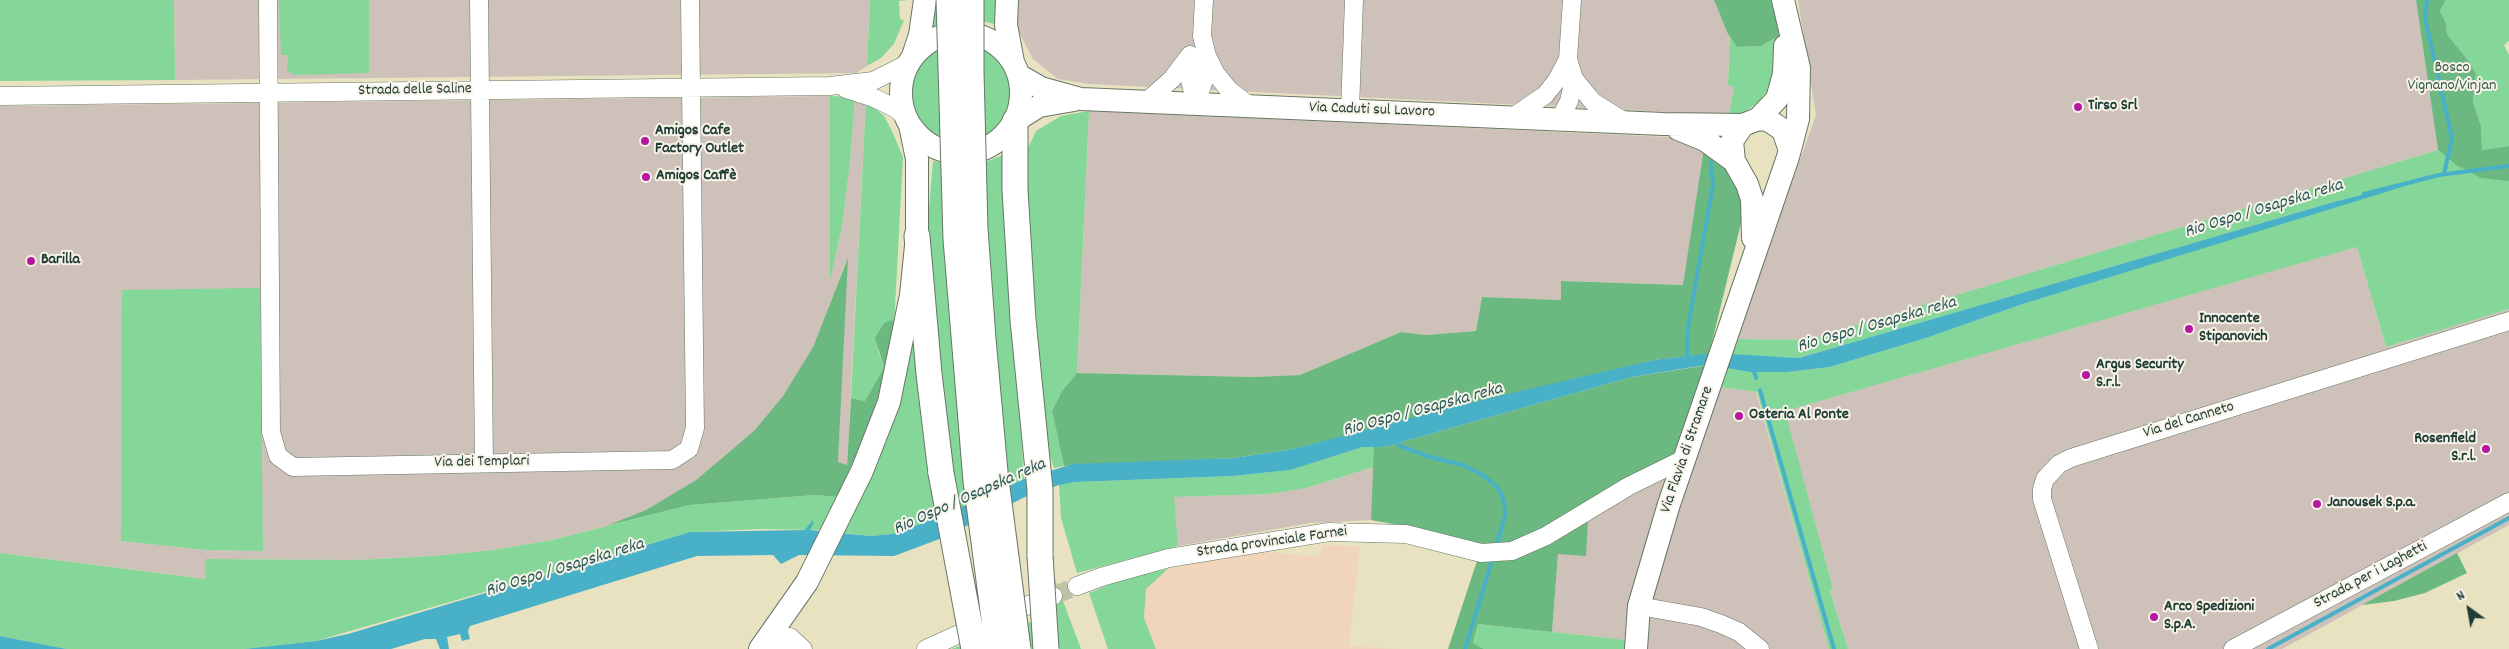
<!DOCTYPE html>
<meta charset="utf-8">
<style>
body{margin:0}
#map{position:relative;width:2509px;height:649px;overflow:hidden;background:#e8e2c1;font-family:Dekko,sans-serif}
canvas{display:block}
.north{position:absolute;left:2444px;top:584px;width:50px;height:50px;-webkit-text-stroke:4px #f7f3e8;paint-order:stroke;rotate:328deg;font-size:14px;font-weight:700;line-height:20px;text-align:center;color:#1f3d34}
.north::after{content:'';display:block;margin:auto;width:18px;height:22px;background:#1f3d34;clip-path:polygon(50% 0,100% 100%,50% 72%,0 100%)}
</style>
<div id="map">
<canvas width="2509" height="649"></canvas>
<div class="north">N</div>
</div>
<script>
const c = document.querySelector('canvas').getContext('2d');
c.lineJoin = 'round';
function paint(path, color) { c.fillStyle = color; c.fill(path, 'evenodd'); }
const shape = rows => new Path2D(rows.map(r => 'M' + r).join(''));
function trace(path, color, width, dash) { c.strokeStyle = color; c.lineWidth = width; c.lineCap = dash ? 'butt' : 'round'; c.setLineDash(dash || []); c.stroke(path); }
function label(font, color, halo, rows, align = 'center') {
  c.font = font + ' Dekko,sans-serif'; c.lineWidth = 4; c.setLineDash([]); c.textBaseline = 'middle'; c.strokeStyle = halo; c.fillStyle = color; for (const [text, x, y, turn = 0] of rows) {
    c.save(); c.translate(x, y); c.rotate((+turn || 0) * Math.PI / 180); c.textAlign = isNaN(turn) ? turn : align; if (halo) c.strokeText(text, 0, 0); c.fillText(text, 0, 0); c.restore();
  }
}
paint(shape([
 [1267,545,1267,552,1321,557,1322,545,1360,546,1349,646,1396,649,1156,649,1144,618,1146,589,1161,573,1168,569,1186,566]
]), '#f0d5bc');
paint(shape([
 [174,0,870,0,867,66,856,73,175,80],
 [1014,0,1714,0,1730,37,1728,85,1734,86,1729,115,1090,84,1058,79,1033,59,1019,32],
 [1798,0,2416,0,2438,150,1807,340,1736,339,1816,115],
 [830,96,830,278,842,227,850,163,855,97,866,100,847,465,838,462,847,260,813,347,783,396,754,431,696,480,646,510,606,526,552,540,493,550,433,556,357,560,205,559,206,579,0,553,0,106],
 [123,290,263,551,205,550,121,541],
 [1089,111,1669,137,1687,140,1704,148,1684,285,1562,281,1561,300,1482,297,1476,331,1426,335,1401,332,1300,375,1253,377,1077,373],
 [2357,247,2386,347,2509,309,2509,525,2282,649,1848,649,1830,591,1833,589,1784,411],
 [1719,387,1756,392,1829,649,1643,649,1653,585],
 [1374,467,1371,520,1310,523,1178,546,1173,497,1269,494,1306,488],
 [1666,476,1669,481,1627,640,1552,632,1558,554,1588,520]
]), '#cec1b9');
paint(shape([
 [0,0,174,0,175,80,0,81],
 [279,0,369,0,369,73,294,75,287,70,288,55,281,55],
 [870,0,908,0,899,1,900,19,904,20,894,44,881,58,867,66],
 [934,0,995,0,995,24,977,20,956,20,933,28],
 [2446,0,2509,0,2509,41,2504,45,2509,55,2509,146,2482,150,2481,126,2473,102,2476,74,2470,63,2447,34,2446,23,2440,11],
 [1779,36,1779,65,1770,87,1758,102,1745,112,1729,115,1734,87,1728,85,1730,37,1737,47,1761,46],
 '912 93a49 49 0 1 1 98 0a49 49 0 1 1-98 0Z',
 [830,96,855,97,850,163,842,227,830,280],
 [866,100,884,116,891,129,903,157,894,326,878,350,884,367,865,401,851,398],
 [1089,111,1077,373,1062,391,1052,411,1064,466,1054,468,1046,445,1024,157,1036,131,1061,116],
 [2438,150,2456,165,2509,181,2509,309,2386,347,2357,247,1785,411,1833,589,1830,591,1848,649,1829,649,1757,392,1719,387,1727,368,1750,372,1788,372,1830,367,1926,338,2023,304,2430,177,2337,201,1799,358,1732,355,1736,339,1807,340],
 [1003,155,1024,479,968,505,945,510,926,522,892,534,871,536,821,530,761,529,690,532,316,641,244,649,67,649,0,636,0,553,205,579,205,559,357,560,433,556,493,550,552,540,690,505,815,495,838,497,844,510,916,319,933,313,928,222,933,161,964,166,988,161],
 [260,288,263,551,205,550,121,541,122,290],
 [1363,447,1374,447,1374,467,1306,488,1269,494,1174,497,1178,546,1077,573,1061,518,1059,485,1076,482,1233,476,1289,470],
 [1050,566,1081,649,951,649,1054,614],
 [1168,569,1146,589,1144,618,1156,649,1108,649,1089,593,1125,578],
 [1478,624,1627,640,1627,649,1484,649,1473,644]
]), '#84d799');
paint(shape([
 [1714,0,1772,0,1779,36,1761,46,1737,47,1728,34],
 [2416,0,2446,0,2440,11,2446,23,2447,34,2470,63,2476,74,2473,102,2481,126,2482,150,2509,146,2509,181,2481,178,2456,165,2438,150],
 [1704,148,1720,157,1743,192,1743,215,1709,354,1654,360,1293,449,1234,458,1064,466,1052,411,1062,391,1077,373,1253,377,1300,375,1401,332,1426,335,1476,331,1482,297,1561,300,1561,281,1683,285],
 [848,258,838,462,847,465,851,398,865,401,884,367,875,338,884,323,892,320,894,326,886,368,874,412,838,497,815,495,690,505,606,526,646,510,696,480,754,431,783,396,813,347],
 [1708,365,1674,456,1511,546,1482,549,1409,527,1371,520,1374,447,1384,447,1632,377],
 [1588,520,1586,556,1558,554,1552,632,1478,624,1473,643,1484,649,1448,649,1477,561,1507,561,1542,547],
 [2457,553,2467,573,2425,593,2394,601,2362,605]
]), '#6bb881');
paint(shape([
 [2444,174,2023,304,1926,338,1830,367,1788,372,1750,372,1708,365,1693,367,1632,377,1384,447,1363,447,1290,470,1233,476,1076,482,1059,485,1025,497,942,538,894,556,799,555,781,564,773,555,697,556,470,626,468,631,470,639,462,641,460,634,447,637,449,649,440,649,436,639,425,639,391,649,244,649,316,641,348,634,690,532,805,530,812,521,814,522,810,530,871,536,892,534,926,522,945,510,968,505,1024,479,1073,464,1234,458,1293,449,1452,407,1654,360,1713,353,1799,358,2337,201],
 [0,636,67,649,0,649]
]), '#48b1c7');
trace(shape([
 [2427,0,2425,18,2452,138,2444,174],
 [2364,194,2439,175,2509,166],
 [1687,361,1688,327,1713,185,1711,163],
 [1753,367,1756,378],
 [1760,390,1834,649],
 [1393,440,1400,446,1430,457,1463,465,1483,475,1498,488,1504,501,1505,515,1497,544],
 [1465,649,1491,564],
 [2268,649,2509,518]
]), '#48b1c7', 4);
trace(shape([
 [1053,596,1077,586]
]), '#c0c1a5', 18, [18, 9]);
const minor = shape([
 [268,0,271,432,278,456,293,467,672,460,689,449,695,428,690,0],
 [479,0,484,463],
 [1204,0,1202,36,1207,56,1216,74,1229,90,1250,106],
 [1572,0,1568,59,1574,79,1593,102,1625,122],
 [1189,57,1188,73,1196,103,1204,80,1207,56],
 [846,89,874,98,895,108,907,118],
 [0,96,830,86,873,81,909,63],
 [1147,101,1172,79,1190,55],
 [1350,110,1354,0],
 [1513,117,1545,95,1557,80,1568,59],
 [1560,119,1569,101,1574,79],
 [1077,586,1101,577,1169,558,1329,532,1406,534,1481,553,1512,551,1546,536,1629,486,1686,458],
 [1639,606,1701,617,1721,624,1739,632,1760,649],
 [1002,615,1053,596],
 [781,649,772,635,790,637,803,649],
 [926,649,979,625],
 [2089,649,2042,499,2042,489,2045,479,2059,464,2071,458,2509,321],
 [2233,649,2509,502]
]);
const major = shape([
 [1007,0,1006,25,1013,62],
 '901 93a60 60 0 1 1 120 0a60 60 0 1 1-120 0Z',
 [913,56,920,35,925,0],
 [1020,76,1041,88,1081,99,1663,124,1743,125],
 [1758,119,1777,99,1784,74,1785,46],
 [1015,121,1039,106,1074,100],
 [1678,129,1705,140,1734,161],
 [1753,238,1752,199,1747,184,1734,161,1732,141,1743,125,1758,119,1768,120,1783,130,1789,148],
 [760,649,807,582,862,471,889,402,911,295,917,236,917,159,910,125],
 [1636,649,1639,606,1669,504,1788,157,1798,119,1799,68,1783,0]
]);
const highway = shape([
 [1015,121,1015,190,1023,320,1040,490,1040,556],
 [917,236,929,374,941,473]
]);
trace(minor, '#657765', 19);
trace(major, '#657765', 24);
trace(highway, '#657765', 27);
trace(minor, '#fff', 18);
trace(major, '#fff', 22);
trace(highway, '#fff', 25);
const highwayBridge = shape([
 [949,0,956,239,976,481,998,649],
 [971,0,971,72,975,229,983,339,995,472,1018,649],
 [941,473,974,649],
 [1040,556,1046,649]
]);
trace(highwayBridge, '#657765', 27, []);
trace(highwayBridge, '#fff', 25);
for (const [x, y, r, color] of [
 [2078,107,5,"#b5179e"],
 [645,141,5,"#b5179e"],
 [646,177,5,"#b5179e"],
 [31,261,5,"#b5179e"],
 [2189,329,5,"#b5179e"],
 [2086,375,5,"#b5179e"],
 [1739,416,5,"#b5179e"],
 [2486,449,5,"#b5179e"],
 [2317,504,5,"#b5179e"],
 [2154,617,5,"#b5179e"]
]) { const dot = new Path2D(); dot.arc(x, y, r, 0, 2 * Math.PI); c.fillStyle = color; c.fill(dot); trace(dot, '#f7f3e8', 2); }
label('16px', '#335c48', '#f7f3e8', [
 ["Bosco",2452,69],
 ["Vignano/Vinjan",2452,87]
]);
label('16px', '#1f3d34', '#f7f3e8', [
 ["Strada delle Saline",415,91,-1],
 ["Via Caduti sul Lavoro",1372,111,2],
 ["Via del Canneto",2189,421,-17],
 ["Via Flavia di Stramare",1688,450,-71],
 ["Via dei Templari",482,463,-1],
 ["Strada provinciale Farnei",1272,543,-8],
 ["Strada per i Laghetti",2371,576,-28]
]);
label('bold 16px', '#1f3d34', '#f7f3e8', [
 ["Tirso Srl",2088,107],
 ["Amigos Cafe",655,132],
 ["Factory Outlet",655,150],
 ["Amigos Caffè",656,177],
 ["Barilla",41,261],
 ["Innocente",2199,320],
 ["Stipanovich",2199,338],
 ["Argus Security",2096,366],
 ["S.r.l.",2096,384],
 ["Osteria Al Ponte",1749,416],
 ["Rosenfield",2476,440,"right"],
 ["S.r.l.",2476,458,"right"],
 ["Janousek S.p.a.",2327,504],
 ["Arco Spedizioni",2164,608],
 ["S.p.A.",2164,626]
], 'left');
label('italic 18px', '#295a59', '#f7f3e8', [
 ["Rio Ospo / Osapska reka",2264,210,-17],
 ["Rio Ospo / Osapska reka",1877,326,-16],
 ["Rio Ospo / Osapska reka",1423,411,-15],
 ["Rio Ospo / Osapska reka",970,498,-24],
 ["Rio Ospo / Osapska reka",565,569,-17]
]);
</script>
